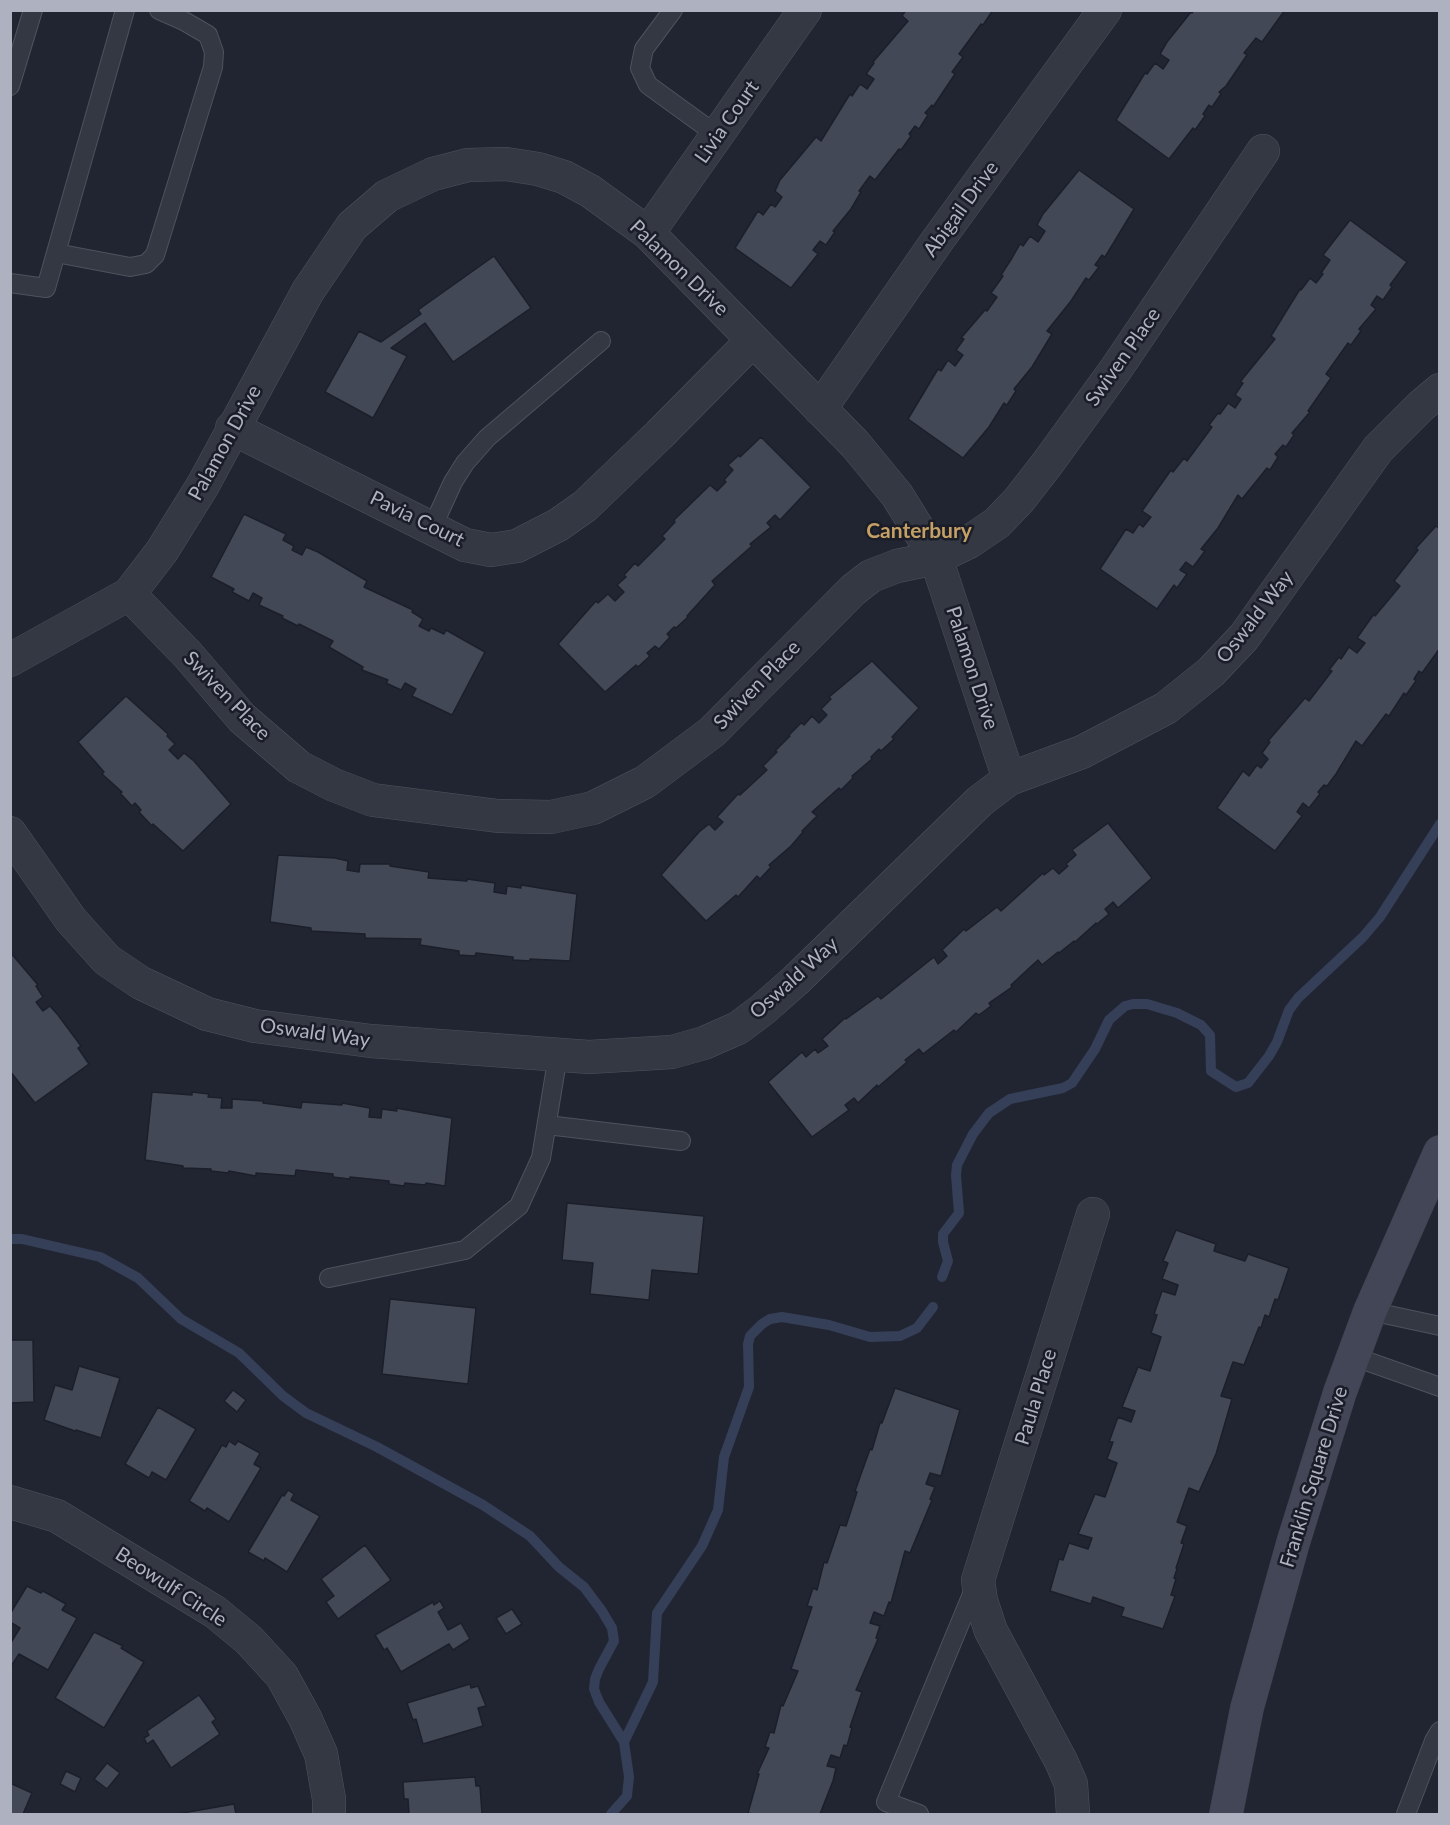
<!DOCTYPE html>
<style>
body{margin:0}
#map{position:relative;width:1450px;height:1825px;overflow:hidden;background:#212532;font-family:Lato,sans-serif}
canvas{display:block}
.frame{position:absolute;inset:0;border:12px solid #aeb2c0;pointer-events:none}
</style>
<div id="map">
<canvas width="1450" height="1825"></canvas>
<div class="frame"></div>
</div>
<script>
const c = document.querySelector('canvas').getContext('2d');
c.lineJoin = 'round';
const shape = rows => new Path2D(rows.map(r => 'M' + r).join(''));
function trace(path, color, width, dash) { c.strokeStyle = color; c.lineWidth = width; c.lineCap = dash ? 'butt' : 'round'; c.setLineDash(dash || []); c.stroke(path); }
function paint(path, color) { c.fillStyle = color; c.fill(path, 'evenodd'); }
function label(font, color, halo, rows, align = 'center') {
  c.font = font + ' Lato,sans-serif'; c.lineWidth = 5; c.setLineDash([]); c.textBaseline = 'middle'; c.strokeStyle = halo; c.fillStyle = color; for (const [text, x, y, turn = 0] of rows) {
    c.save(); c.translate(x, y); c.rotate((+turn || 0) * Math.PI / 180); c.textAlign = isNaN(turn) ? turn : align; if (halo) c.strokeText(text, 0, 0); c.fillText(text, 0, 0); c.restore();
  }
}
trace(shape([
 [10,1239,22,1239,100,1257,138,1278,181,1319,239,1353,283,1396,306,1413,377,1447,483,1505,530,1536,559,1567,584,1587,602,1611,612,1628,614,1641,599,1669,595,1679,594,1689,599,1702,624,1742,629,1777,627,1796,611,1814],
 [942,1277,948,1261,943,1242,943,1234,959,1213,956,1175,957,1165,973,1134,989,1113,1010,1099,1063,1088,1072,1083,1095,1049,1109,1020,1125,1006,1133,1004,1147,1004,1177,1013,1201,1025,1210,1035,1211,1071,1236,1087,1248,1083,1269,1056,1277,1042,1289,1010,1298,998,1363,937,1380,917,1440,824],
 [624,1742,653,1682,657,1613,702,1546,718,1510,724,1457,749,1387,748,1344,750,1336,762,1324,770,1319,782,1317,829,1325,870,1337,900,1336,917,1328,933,1307]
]), '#363f58', 10);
const building = shape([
 [906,10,993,10,983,25,981,24,959,54,963,57,952,72,955,74,933,107,932,105,925,113,928,115,919,129,915,126,909,134,911,136,901,150,899,149,875,180,870,176,859,191,861,192,851,209,833,231,835,232,826,245,820,241,813,250,818,254,791,288,735,248,758,211,763,215,771,204,775,207,782,197,775,191,780,180,816,137,821,141,850,94,852,96,860,84,867,89,874,79,866,74,874,63,873,62,908,21,902,16,906,10],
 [1194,10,1285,10,1262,42,1256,38,1244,53,1247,55,1226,86,1219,92,1221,94,1212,107,1209,105,1203,114,1205,116,1195,130,1193,128,1169,159,1116,120,1145,73,1147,74,1155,63,1163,69,1169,60,1160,54,1167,42,1191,12,1192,13,1194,10],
 [1079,170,1134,209,1105,257,1102,255,1095,265,1099,267,1089,280,1086,278,1071,301,1047,331,1052,334,1032,367,1014,389,1016,391,1007,405,1004,403,989,427,963,458,908,419,938,369,941,371,948,360,955,366,963,355,956,350,964,339,961,338,985,310,987,311,997,297,991,293,1003,276,1001,275,1012,258,1020,244,1023,246,1030,236,1038,242,1045,231,1037,225,1043,214,1079,170],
 [1350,220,1407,262,1390,285,1392,287,1383,300,1377,296,1371,305,1376,309,1359,329,1361,331,1351,345,1348,343,1326,374,1331,378,1308,411,1310,412,1292,433,1294,435,1286,447,1283,445,1275,454,1278,457,1270,470,1267,468,1242,499,1238,495,1218,528,1201,549,1205,551,1193,567,1186,562,1180,570,1187,574,1177,588,1174,585,1157,609,1100,569,1126,529,1133,533,1139,524,1143,527,1151,517,1142,511,1171,470,1173,472,1184,458,1187,461,1212,427,1209,425,1218,413,1220,414,1228,403,1235,408,1241,399,1235,395,1243,383,1240,382,1275,339,1271,336,1300,289,1301,290,1310,278,1316,283,1323,274,1321,273,1330,260,1323,255,1350,220],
 [494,256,531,308,453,362,425,323,391,348,407,356,373,418,325,392,359,331,381,342,421,314,418,310,494,256],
 [761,437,811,487,780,520,775,515,767,523,771,527,750,544,752,546,712,581,715,585,687,616,688,617,676,628,674,627,667,634,670,637,659,649,655,646,647,653,650,656,638,667,636,665,605,692,558,644,596,601,598,603,608,594,615,601,624,592,617,585,626,577,624,575,635,563,638,566,665,539,662,536,675,522,674,520,710,485,717,491,726,482,724,480,733,470,728,465,739,455,740,457,761,437],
 [244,514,286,534,283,540,294,546,292,550,302,555,306,547,318,552,367,581,364,587,413,610,412,612,423,619,419,626,429,631,431,628,444,634,446,630,485,652,452,715,412,696,416,689,405,683,401,690,386,683,388,680,362,670,363,667,329,647,333,641,299,624,298,626,282,618,283,616,259,605,262,598,253,593,249,601,232,592,234,589,211,577,244,514],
 [1436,526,1440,529,1440,648,1422,673,1419,671,1414,679,1416,681,1406,695,1404,693,1389,716,1386,714,1362,746,1356,741,1336,774,1327,786,1324,785,1318,792,1320,794,1309,808,1303,803,1297,812,1302,816,1275,851,1217,808,1243,771,1249,776,1257,765,1261,768,1268,759,1262,753,1270,742,1268,741,1305,698,1309,701,1332,671,1329,670,1339,657,1341,659,1349,647,1357,653,1365,643,1357,638,1374,614,1375,616,1400,586,1394,581,1418,550,1416,548,1436,526],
 [872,661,919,708,892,737,894,739,881,751,879,749,871,757,872,759,852,776,853,778,841,790,839,788,812,812,817,816,802,831,803,832,791,846,769,865,771,867,760,879,757,876,738,897,736,895,706,921,661,875,699,832,709,824,715,830,723,822,717,817,738,794,740,795,767,770,763,766,777,752,775,751,790,736,789,735,801,723,804,725,812,716,819,723,827,715,821,709,831,699,829,697,872,661],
 [126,696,168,734,167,736,175,744,169,750,178,759,184,753,194,761,231,804,183,851,153,824,152,826,139,812,141,810,135,803,132,806,120,793,122,792,102,774,104,772,78,742,126,696],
 [1108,823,1152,878,1118,908,1113,902,1105,909,1109,914,1097,924,1096,923,1075,942,1074,941,1059,953,1058,952,1042,965,1038,960,1011,985,1012,987,989,1003,991,1006,979,1015,976,1013,956,1032,954,1030,923,1054,919,1049,905,1060,907,1062,892,1075,878,1087,877,1085,858,1103,854,1098,845,1105,849,1110,812,1137,768,1082,802,1052,806,1057,815,1049,818,1053,828,1046,822,1039,845,1018,846,1019,878,996,881,999,934,957,938,964,947,956,942,950,964,929,966,931,997,907,1001,911,1043,873,1044,875,1053,868,1059,874,1068,866,1066,864,1076,855,1072,850,1108,823],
 [278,855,335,858,348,861,347,870,359,872,360,864,390,864,390,866,429,872,428,878,467,881,467,879,495,883,494,892,506,894,507,886,521,888,521,885,577,894,570,961,530,959,530,961,513,960,513,957,476,953,475,956,459,955,459,951,420,945,421,939,365,938,365,934,311,931,311,928,270,922,278,855],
 [10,952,38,985,36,986,43,997,36,1002,43,1011,50,1006,58,1015,81,1046,78,1048,89,1064,35,1103,10,1071,10,952],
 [152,1092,192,1095,192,1092,209,1094,208,1097,222,1098,221,1108,232,1108,232,1099,263,1101,263,1103,301,1108,302,1102,342,1105,342,1103,370,1108,369,1117,381,1118,382,1109,397,1111,396,1108,452,1118,445,1186,426,1183,425,1185,405,1183,404,1186,389,1184,389,1181,350,1177,350,1179,333,1177,333,1174,296,1170,295,1176,256,1173,256,1176,229,1171,228,1173,211,1171,211,1169,183,1168,183,1166,145,1160,152,1092],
 [567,1203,704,1216,698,1274,652,1270,649,1300,590,1294,593,1263,562,1260,567,1203],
 [1176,1230,1216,1244,1214,1251,1245,1261,1248,1254,1289,1268,1278,1300,1275,1299,1269,1317,1265,1315,1261,1328,1259,1327,1244,1365,1233,1362,1221,1396,1232,1399,1216,1454,1199,1492,1189,1488,1177,1522,1187,1526,1181,1543,1184,1544,1176,1568,1177,1569,1174,1578,1176,1579,1171,1595,1175,1596,1163,1629,1121,1616,1124,1608,1093,1597,1091,1604,1050,1591,1059,1559,1063,1560,1069,1543,1088,1549,1092,1538,1078,1534,1095,1494,1105,1497,1117,1463,1107,1459,1113,1442,1109,1442,1118,1417,1131,1422,1135,1411,1122,1407,1138,1367,1150,1371,1161,1337,1151,1333,1157,1315,1154,1314,1162,1291,1175,1295,1178,1285,1162,1279,1168,1263,1163,1261,1176,1230],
 [390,1299,476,1308,468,1384,382,1374,390,1299],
 [10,1340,33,1340,34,1402,10,1403,10,1340],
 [79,1366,120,1378,101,1438,76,1430,75,1431,44,1420,55,1385,72,1390,79,1366],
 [895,1388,960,1410,941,1476,930,1473,926,1484,935,1487,930,1499,932,1500,910,1553,905,1551,891,1603,889,1602,884,1616,874,1612,870,1623,880,1626,876,1638,878,1639,856,1690,862,1692,850,1727,852,1728,847,1746,844,1745,840,1758,831,1755,827,1766,836,1768,833,1781,820,1814,753,1814,748,1813,759,1774,757,1774,769,1748,765,1747,770,1732,774,1733,781,1705,783,1706,798,1671,791,1669,812,1607,807,1606,813,1588,817,1590,824,1562,827,1563,840,1525,846,1526,857,1492,855,1491,870,1449,872,1450,880,1423,882,1423,895,1388],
 [233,1390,246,1400,237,1412,224,1401,233,1390],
 [158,1407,196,1429,166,1480,152,1472,149,1478,125,1464,158,1407],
 [229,1441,235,1445,238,1441,260,1453,254,1464,261,1468,229,1522,207,1508,205,1511,189,1501,222,1445,226,1447,229,1441],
 [288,1490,294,1494,291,1500,320,1516,287,1572,265,1558,264,1561,248,1552,282,1495,284,1496,288,1490],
 [365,1545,391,1580,338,1619,326,1602,334,1596,321,1579,365,1545],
 [27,1586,41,1593,43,1591,66,1604,62,1610,77,1618,48,1670,19,1654,10,1668,10,1644,20,1628,10,1622,10,1614,27,1586],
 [440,1601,444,1608,438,1612,448,1630,461,1623,470,1639,453,1650,449,1644,401,1672,387,1648,384,1650,375,1635,433,1602,434,1605,440,1601],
 [512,1609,522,1624,506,1634,496,1618,512,1609],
 [94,1632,123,1646,121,1648,144,1662,104,1728,55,1698,94,1632],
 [470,1684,471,1688,478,1686,486,1706,478,1708,483,1726,423,1744,416,1719,413,1720,407,1703,470,1684],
 [199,1695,216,1719,212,1722,220,1734,171,1768,153,1740,147,1744,144,1738,149,1735,147,1731,199,1695],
 [107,1763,120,1773,107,1789,94,1779,107,1763],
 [66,1771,81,1778,75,1792,60,1784,66,1771],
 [475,1777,476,1786,480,1786,482,1814,409,1814,408,1799,404,1799,403,1782,475,1777],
 [10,1783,32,1793,23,1814,10,1814,10,1783],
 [234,1804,236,1814,177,1814,234,1804]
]);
paint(building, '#434857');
trace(building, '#1c1f2a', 1.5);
const lane = shape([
 [673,10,644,49,640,68,648,85,717,135],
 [10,86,33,10],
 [56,253,130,267,146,264,155,255,213,67,214,52,208,35,184,21,159,10],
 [10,283,46,288,125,10],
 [432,528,453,482,465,463,487,438,601,341],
 [547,1125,681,1141],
 [329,1278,465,1250,519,1206,541,1158,558,1055],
 [1370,1311,1440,1326],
 [1352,1356,1440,1387],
 [919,1814,886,1802,975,1587],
 [1406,1814,1434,1741,1440,1731]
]);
const street = shape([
 [648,233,805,10],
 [820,409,937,241,1105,10],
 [232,428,465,545,491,550,517,546,558,525,585,506,659,435,753,340],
 [129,594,188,655,242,718,299,767,334,785,373,800,498,816,551,817,593,808,645,782,712,732,853,590,871,576,897,566,936,558,969,542,997,523,1019,500,1047,464,1116,369,1263,151],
 [10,660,129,594,162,551,203,485,308,291,352,226,387,196,433,174,468,165,506,164,538,169,564,177,590,191,648,233,855,444,897,495,936,558,1009,779],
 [10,833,71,920,107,960,141,983,207,1014,255,1026,371,1041,589,1057,672,1052,704,1043,738,1028,762,1010,795,981,980,801,1009,779,1082,752,1166,708,1211,672,1244,637,1378,449,1421,406,1440,390],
 [10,1502,57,1516,215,1612,249,1640,282,1676,305,1718,321,1754,329,1799,329,1814],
 [1073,1814,1071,1784,1061,1761,991,1631,981,1601,978,1580,1093,1214]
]);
const secondary = shape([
 [1226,1814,1247,1708,1293,1543,1340,1392,1370,1311,1440,1152]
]);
trace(lane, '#4f525e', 20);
trace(street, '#4f525e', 34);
trace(secondary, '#3e414d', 34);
trace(lane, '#343843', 18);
trace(street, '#343843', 33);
trace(secondary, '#434656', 33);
label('20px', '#aeb2c0', '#1a1d28', [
 ["Livia Court",727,122,-55],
 ["Abigail Drive",961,209,-54],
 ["Palamon Drive",679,268,44],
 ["Swiven Place",1123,357,-55],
 ["Palamon Drive",225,443,-61],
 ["Pavia Court",417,519,26],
 ["Oswald Way",1255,617,-52],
 ["Palamon Drive",972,668,72],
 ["Swiven Place",757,685,-46],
 ["Swiven Place",227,696,46],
 ["Oswald Way",794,978,-42],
 ["Oswald Way",315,1033,8],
 ["Paula Place",1036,1397,-73],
 ["Franklin Square Drive",1314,1477,-73],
 ["Beowulf Circle",171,1587,33]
]);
label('bold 21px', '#c5a065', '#1a1d28', [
 ["Canterbury",919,531]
]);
</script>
